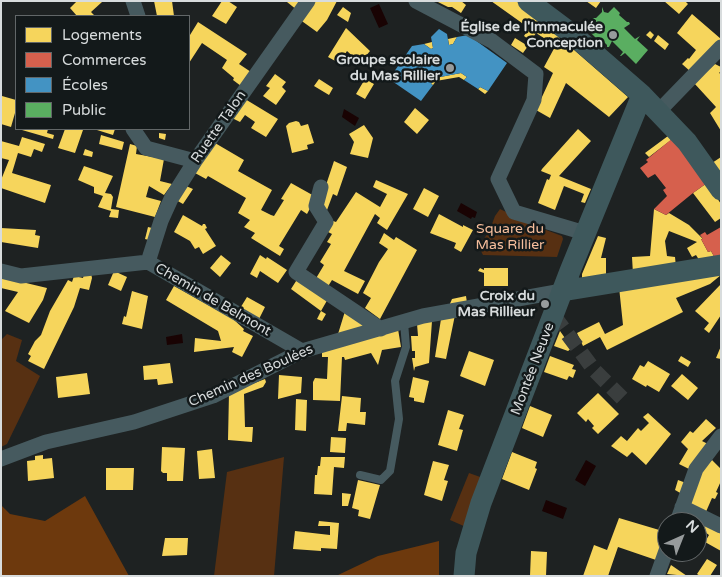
<!DOCTYPE html>
<meta charset="utf-8">
<style>
body{margin:0}
#map{position:relative;width:722px;height:577px;overflow:hidden;background:#1e2222;font-family:"Varela Round",sans-serif}
canvas{display:block}
.frame{position:absolute;inset:0;border:2px solid #d8dcdd;pointer-events:none}
.legend{position:absolute;left:15px;top:15px;width:175px;height:115px;box-sizing:border-box;background:#13191a;border:1px solid #626768;margin:0;padding:6px 9px;list-style:none;font-size:15px;color:#d8dcdd}
.legend li{display:flex;align-items:center;gap:10px;height:25px}
.legend b{width:25px;border:1px solid #626768}
.north{position:absolute;left:657px;top:512px;width:50px;height:50px;box-sizing:border-box;background:#13191a;border:1px solid #626768;border-radius:50%;rotate:44deg;font-size:14px;font-weight:700;line-height:20px;text-align:center;color:#d8dcdd}
.north::after{content:'';display:block;margin:auto;width:18px;height:22px;background:#979b9c;clip-path:polygon(50% 0,100% 100%,50% 72%,0 100%)}
</style>
<div id="map">
<canvas width="722" height="577"></canvas>
<div class="frame"></div>
<ul class="legend">
<li><b style="height:14px;background:#f6d55c"></b>Logements</li>
<li><b style="height:14px;background:#d6604d"></b>Commerces</li>
<li><b style="height:14px;background:#4393c3"></b>Écoles</li>
<li><b style="height:14px;background:#5aae61"></b>Public</li>
</ul>
<div class="north">N</div>
</div>
<script>
const c = document.querySelector('canvas').getContext('2d');
c.lineJoin = 'round';
function paint(path, color) { c.fillStyle = color; c.fill(path, 'evenodd'); }
const shape = rows => new Path2D(rows.map(r => 'M' + r).join(''));
function trace(path, color, width, dash) { c.strokeStyle = color; c.lineWidth = width; c.lineCap = dash ? 'butt' : 'round'; c.setLineDash(dash || []); c.stroke(path); }
function label(font, color, halo, rows, align = 'center') {
  c.font = font + ' "Varela Round",sans-serif'; c.lineWidth = 5; c.setLineDash([]); c.textBaseline = 'middle'; c.strokeStyle = halo; c.fillStyle = color; for (const [text, x, y, turn = 0] of rows) {
    c.save(); c.translate(x, y); c.rotate((+turn || 0) * Math.PI / 180); c.textAlign = isNaN(turn) ? turn : align; if (halo) c.strokeText(text, 0, 0); c.fillText(text, 0, 0); c.restore();
  }
}
paint(shape([
 [500,209,533,225,562,236,563,239,557,257,483,255,480,249,482,241,489,232,495,216],
 [7,334,22,340,16,361,40,376,7,444,1,447,1,340],
 [284,457,274,576,214,576,227,472],
 [469,473,483,478,466,527,450,520]
]), '#573012');
paint(shape([
 [85,496,129,576,1,576,1,505,10,514,45,521],
 [439,541,439,576,336,576,378,556]
]), '#6d390d');
paint(shape([
 [379,4,388,24,379,28,370,8],
 [344,109,359,118,355,126,342,117],
 [461,203,477,212,475,218,472,217,471,219,457,211],
 [182,334,183,343,167,345,166,337],
 [586,460,596,466,585,486,575,480],
 [546,500,567,508,563,519,542,511]
]), '#190303');
paint(shape([
 [77,1,101,1,102,2,91,12,94,15,93,16,77,16,70,8],
 [154,1,172,1,174,16,157,16],
 [222,1,228,1,237,7,226,24,212,16],
 [288,1,303,1,297,10,287,2],
 [312,1,337,1,327,20,317,32,299,19],
 [436,1,461,1,466,5,461,13,452,7,448,7],
 [491,1,518,1,628,97,609,117,566,83,550,118,536,110,553,73,544,67,557,43,549,37,547,40,536,33,531,41,524,36,529,28],
 [586,1,601,1,596,8],
 [664,1,685,1,688,4,679,14],
 [343,7,351,13,348,22,337,15],
 [692,14,721,39,691,72,682,64,688,58,689,59,696,50,677,33],
 [587,21,592,25,587,32,582,28],
 [198,22,247,54,239,64,251,72,241,86,233,80,234,78,222,68,227,60,202,43,189,63,189,34,190,35],
 [346,28,370,51,360,63,347,51,339,63,328,57],
 [650,31,654,35,651,39,646,35],
 [658,35,669,44,665,50,654,41],
 [457,37,453,44,449,45,448,39],
 [515,38,528,46,523,53,511,45],
 [432,42,433,48,431,49,424,44],
 [715,64,721,67,721,71,719,73,721,74,721,131,710,113,716,107,694,83],
 [461,73,467,77,464,80,459,77,436,81,433,85,431,84,435,78],
 [275,74,286,82,282,87,286,91,276,105,263,96,270,88,266,86],
 [319,79,333,88,329,95,314,86],
 [365,79,374,84,365,99,356,94],
 [480,87,488,91,485,94,478,89],
 [2,96,16,100,16,113,15,113,11,127,1,124],
 [245,99,278,119,266,137,251,128,255,122,245,115,240,122,232,118],
 [415,108,429,120,417,134,404,122],
 [296,121,299,122,301,126,308,124,314,143,307,145,308,149,292,153,286,126,289,123],
 [364,125,373,138,368,158,350,154,354,142,349,134],
 [22,129,48,129,47,133,54,135,53,139,22,130],
 [65,129,83,130,75,153,58,148],
 [97,129,115,129,113,135,97,130],
 [578,129,591,141,559,176,591,189,585,203,581,202,584,194,564,186,555,210,538,203,547,179,549,180,551,175,541,171,542,169],
 [159,133,166,134,165,140,159,138],
 [101,135,124,142,122,150,99,144],
 [668,136,671,140,649,157,645,153],
 [22,137,45,144,42,152,34,149,31,157,18,153,12,173,51,185,45,203,1,188,1,180,9,160,1,158,1,141,19,146],
 [215,143,244,160,238,171,272,190,261,210,271,215,274,216,284,200,281,199,291,183,316,197,307,214,301,210,279,246,284,249,280,256,251,238,255,233,244,227,250,220,238,213,246,198,208,176,206,179,195,173],
 [130,144,137,146,136,154,164,159,160,181,172,184,164,195,149,186,146,197,161,201,155,217,116,207],
 [85,149,93,152,92,157,83,155],
 [721,157,721,170,718,172,712,163],
 [334,161,347,167,337,196,333,194,327,210,322,207,324,191],
 [84,166,113,176,105,193,111,194,113,197,111,209,119,210,118,218,109,217,111,211,98,207,103,196,94,193,94,187,78,180],
 [376,180,408,194,387,230,377,223,380,218,375,214,344,271,365,281,358,294,332,280,327,288,315,280,324,265,320,262,331,244,327,242,332,234,326,231,333,221,336,222,356,192,380,207,387,194,373,187],
 [707,183,721,204,721,218,715,222,693,193],
 [186,186,193,189,183,204,176,200],
 [424,188,439,196,428,217,413,209],
 [654,209,666,215,669,213,689,225,703,239,701,239,708,252,711,251,716,260,701,263,696,255,692,257,687,248,697,242,669,231,665,241,667,256,675,257,676,267,633,274,632,257,650,256],
 [439,214,463,227,463,225,473,230,461,252,454,248,456,243,430,233],
 [183,215,202,226,203,224,205,224,207,228,205,229,216,246,203,254,199,247,195,249,190,241,174,232],
 [148,227,152,228,149,240,145,239],
 [1,228,36,230,35,235,40,236,38,248,1,242],
 [384,233,394,240,396,237,417,250,380,319,365,308,371,298,363,293,379,262,388,249,379,243],
 [598,236,606,238,601,258,606,258,606,278,582,282,582,274],
 [221,255,231,263,220,277,210,268],
 [260,255,266,259,267,257,287,270,278,283,260,271,257,278,250,274],
 [480,268,484,270,484,268,508,268,508,286,484,286,484,273,478,271],
 [114,271,127,277,121,291,108,285],
 [91,273,92,278,89,290,80,288,74,307,44,369,28,361,31,356,28,354,35,341,41,335,50,311,68,280,72,282,74,276,83,278,84,274],
 [721,275,710,284,676,298,683,312,607,350,600,337,583,346,577,333,599,322,605,334,623,325,619,287],
 [1,277,47,288,43,300,29,323,5,311,18,292,1,288],
 [298,278,329,297,321,311,291,289],
 [721,284,721,315,709,333,704,329,709,323,695,311],
 [174,286,233,319,244,329,243,331,253,336,242,357,232,352,234,347,194,352,195,338,221,341,218,331,166,300],
 [132,291,148,296,142,329,122,324,124,316,126,317],
 [466,296,467,303,449,306,452,299],
 [247,297,265,307,258,321,239,310],
 [346,308,368,326,338,334],
 [321,311,326,314,322,321,317,319],
 [455,315,446,359,435,357,441,319],
 [432,321,429,363,415,367,414,371,412,358,415,358,415,351,412,351,411,336,418,336,417,324],
 [398,329,401,347,382,350,378,365,371,353,345,360,344,357,342,357,340,401,313,400,313,382,315,378,327,379,328,357,322,357,322,350],
 [560,331,572,348,568,351,554,346],
 [721,346,721,359,716,358],
 [469,351,494,360,485,386,460,376],
 [550,356,574,365,572,369,576,370,573,378,569,376,567,380,544,372],
 [681,356,691,362,688,367,678,361],
 [648,361,670,374,659,392,647,385,646,387,632,379,640,365,644,367],
 [170,363,173,383,158,385,157,379,144,380,143,366],
 [87,373,90,394,58,398,56,377],
 [682,374,698,388,688,400,671,386],
 [279,375,302,377,301,393,278,399],
 [413,377,429,381,424,403,414,401,414,398,409,397],
 [265,379,266,382,263,387,244,394,245,427,253,427,252,442,228,440,229,393],
 [598,393,619,414,598,434,592,428,594,426,588,419,586,422,577,413],
 [342,396,361,398,360,412,366,412,365,425,347,423,346,431,338,431],
 [296,399,307,400,306,431,295,430],
 [530,406,552,415,543,437,522,428],
 [448,410,464,415,459,429,463,430,457,451,438,445],
 [648,413,671,434,646,465,632,452,627,457,611,446,621,436,627,441,638,428,641,431,649,423,643,417],
 [706,419,716,428,702,441,708,444,691,470,679,464,688,449,681,442,690,431,693,433],
 [331,437,346,438,345,453,330,452],
 [162,447,185,448,183,481,167,481,167,473,163,473,161,471],
 [212,449,215,478,199,479,197,451],
 [512,452,537,462,535,468,537,469,529,490,502,479],
 [43,455,43,459,52,458,54,478,28,481,27,461,35,460,35,456],
 [321,457,345,457,344,468,334,467,332,495,314,494,315,475,317,475,318,466,320,466],
 [712,460,721,469,721,481,716,492,718,493,715,499,712,498,705,514,686,503,701,469],
 [433,461,449,465,444,480,448,481,442,501,424,495],
 [106,468,134,468,133,490,106,490],
 [358,480,380,485,370,519,358,516,359,510,352,508],
 [678,480,686,483,682,494,675,490],
 [342,493,351,494,348,506,342,506],
 [683,515,721,530,721,551,705,542,709,535,697,526,697,522,679,522],
 [619,518,666,532,656,560,618,547,608,576,583,576,594,545,607,550],
 [319,521,339,523,337,549,321,548,321,551,293,549,295,531,330,535,330,526,318,526],
 [165,538,188,538,187,555,162,556],
 [531,551,547,552,546,576,530,576],
 [707,559,717,565,710,576,700,576,697,574],
 [671,565,687,576,667,574]
]), '#f6d55c');
paint(shape([
 [673,138,707,183,693,193,666,215,654,209,667,196,663,190,666,188,655,174,648,178,640,168,648,162,646,160],
 [721,227,721,259,716,260,711,251,708,252,701,239,703,239,700,235,705,232,707,235]
]), '#d6604d');
paint(shape([
 [439,29,447,34,449,45,453,44,457,37,468,35,507,63,488,91,480,87,478,89,464,80,467,77,461,73,435,78,431,84,433,85,421,101,389,79,412,46,424,44,431,49,433,48,431,37]
]), '#4393c3');
paint(shape([
 [602,7,604,12,608,13,614,7,620,13,619,15,627,22,629,22,630,24,624,28,635,39,640,36,637,40,648,50,636,64,625,53,621,56,620,56,623,52,612,41,609,47,607,47,607,45,599,37,596,38,590,32,596,26,596,20,592,18,596,18,602,12]
]), '#5aae61');
trace(shape([
 [554,316,595,371,625,401]
]), '#3a3e3e', 15, [15, 8]);
trace(shape([
 [360,475,381,480,390,471,399,419,395,381,406,347,404,322]
]), '#465a5f', 8);
trace(shape([
 [133,1,138,16],
 [416,1,492,41,536,74,534,100,498,179,514,212,585,233],
 [658,112,721,47],
 [133,129,146,148,195,161],
 [321,187,316,206,326,222,296,272,381,329],
 [148,262,161,221,171,199,195,161,308,1],
 [1,271,21,276,148,262,302,351],
 [1,459,46,442,134,422,213,396,302,351,423,316,562,291],
 [682,507,721,526],
 [677,522,696,469,721,436],
 [657,576,667,548]
]), '#465a5f', 15);
trace(shape([
 [528,1,573,35,642,95,687,142,721,190],
 [562,291,721,265],
 [464,576,466,553,481,503,570,271,642,95]
]), '#3e585c', 21);
for (const [x, y, r, color] of [
 [613,35,5,"#979b9c"],
 [450,68,5,"#979b9c"],
 [545,304,5,"#979b9c"]
]) { const dot = new Path2D(); dot.arc(x, y, r, 0, 2 * Math.PI); c.fillStyle = color; c.fill(dot); trace(dot, '#13191a', 2); }
label('bold 14px', '#d8dcdd', '#13191a', [
 ["Église de l'Immaculée",603,27],
 ["Conception",603,43],
 ["Groupe scolaire",440,60],
 ["du Mas Rillier",440,76],
 ["Croix du",535,296],
 ["Mas Rillieur",535,312]
], 'right');
label('14px', '#d8dcdd', '#13191a', [
 ["Ruette Talon",219,127,-55],
 ["Chemin de Belmont",213,300,30],
 ["Montée Neuve",533,369,-69],
 ["Chemin des Boulées",251,376,-24]
]);
label('14px', '#f6be9c', '#13191a', [
 ["Square du",510,229],
 ["Mas Rillier",510,245]
]);
</script>
